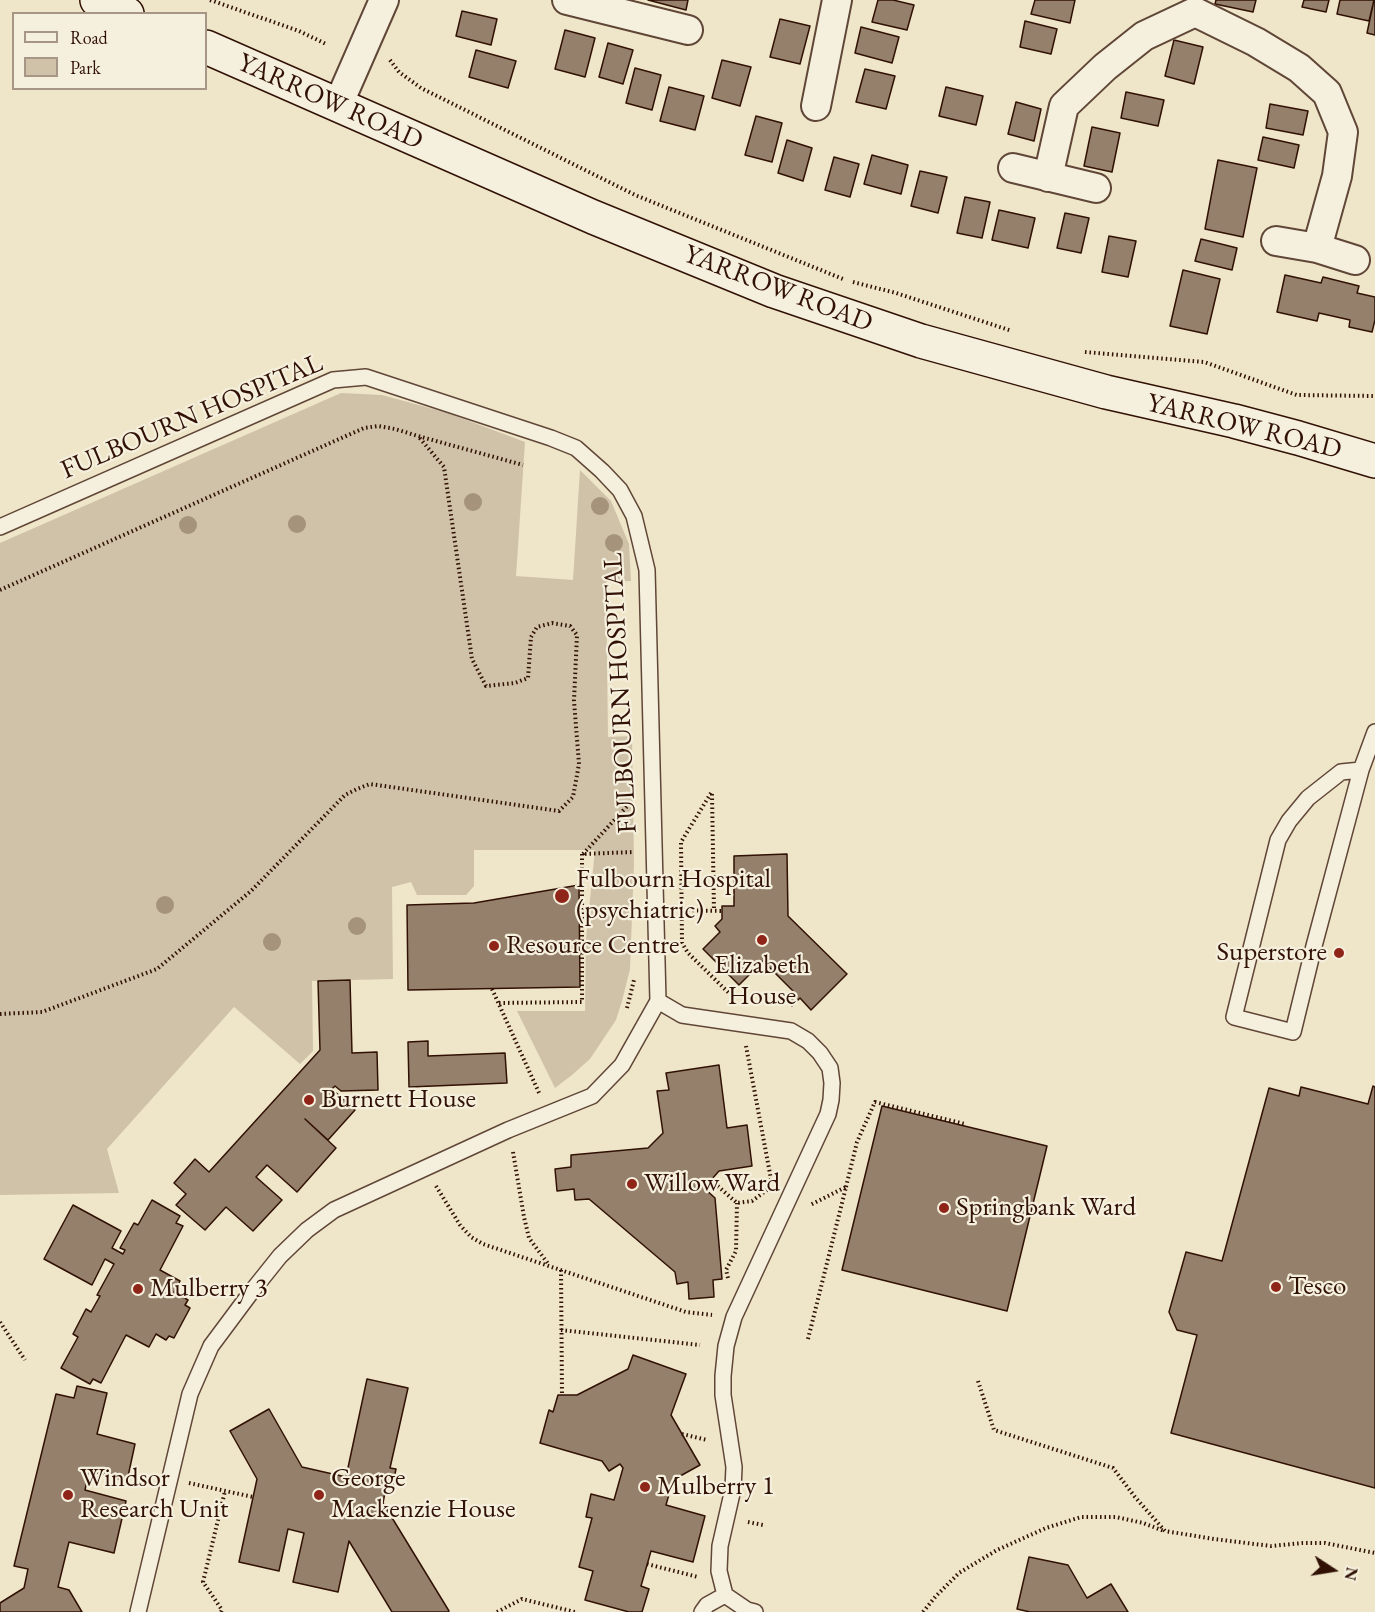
<!DOCTYPE html>
<style>
body{margin:0}
#map{position:relative;width:1375px;height:1612px;overflow:hidden;background:#efe6ca;font-family:"EB Garamond",serif}
canvas{display:block}
.legend{position:absolute;left:12px;top:12px;width:195px;height:78px;box-sizing:border-box;background:#f5efdd;border:2px solid #a79686;margin:0;padding:8px 10px;list-style:none;font-size:18px;color:#311104}
.legend li{display:flex;align-items:center;gap:12px;height:30px}
.legend b{width:30px;border:2px solid #a79686}
.north{position:absolute;left:1303px;top:1540px;width:60px;height:60px;-webkit-text-stroke:4px #f5efdd;paint-order:stroke;rotate:102deg;font-size:16px;font-weight:700;line-height:24px;text-align:center;color:#311104}
.north::after{content:'';display:block;margin:auto;width:21px;height:27px;background:#311104;clip-path:polygon(50% 0,100% 100%,50% 72%,0 100%)}
</style>
<div id="map">
<canvas width="1375" height="1612"></canvas>
<ul class="legend">
<li><b style="height:8px;background:#f5efdd"></b>Road</li>
<li><b style="height:16px;background:#cfc2a8"></b>Park</li>
</ul>
<div class="north">N</div>
</div>
<script>
const c = document.querySelector('canvas').getContext('2d');
c.lineJoin = 'round';
function paint(path, color) { c.fillStyle = color; c.fill(path, 'evenodd'); }
const shape = rows => new Path2D(rows.map(r => 'M' + r).join(''));
function trace(path, color, width, dash) { c.strokeStyle = color; c.lineWidth = width; c.lineCap = dash ? 'butt' : 'round'; c.setLineDash(dash || []); c.stroke(path); }
function label(font, color, halo, rows, align = 'center') {
  c.font = font + ' "EB Garamond",serif'; c.lineWidth = 4.5; c.setLineDash([]); c.textBaseline = 'middle'; c.strokeStyle = halo; c.fillStyle = color; for (const [text, x, y, turn = 0] of rows) {
    c.save(); c.translate(x, y); c.rotate((+turn || 0) * Math.PI / 180); c.textAlign = isNaN(turn) ? turn : align; if (halo) c.strokeText(text, 0, 0); c.fillText(text, 0, 0); c.restore();
  }
}
paint(shape([
 [341,393,382,395,448,413,525,442,516,576,573,580,580,470,611,501,629,544,631,581,606,582,608,737,632,736,634,863,630,969,622,1001,616,1020,590,1059,572,1075,555,1088,517,1011,585,1011,586,939,595,850,474,850,474,886,466,895,417,895,411,882,392,887,393,979,312,981,313,1051,300,1064,234,1007,107,1149,119,1193,0,1195,0,543]
]), '#cfc2a8');
const building = shape([
 [648,0,688,0,686,10,648,0],
 [878,0,893,0,914,5,907,30,872,22,878,0],
 [1035,0,1075,0,1070,23,1031,14,1035,0],
 [1216,0,1256,0,1253,12,1215,4,1216,0],
 [1304,0,1329,0,1326,12,1302,7,1304,0],
 [1340,0,1374,0,1369,21,1337,14,1340,0],
 [1374,0,1375,0,1375,35,1367,33,1374,0],
 [462,11,497,19,491,45,456,36,462,11],
 [780,19,810,26,800,64,770,57,780,19],
 [1025,21,1057,29,1051,54,1020,47,1025,21],
 [861,27,899,37,892,63,855,53,861,27],
 [565,30,595,38,585,77,555,69,565,30],
 [1174,40,1203,47,1194,84,1165,76,1174,40],
 [608,43,633,50,623,84,599,77,608,43],
 [476,50,516,61,508,88,469,77,476,50],
 [722,60,751,67,740,106,712,98,722,60],
 [635,68,661,75,652,110,626,103,635,68],
 [865,69,895,76,886,109,856,102,865,69],
 [669,87,704,96,695,130,660,121,669,87],
 [946,87,983,96,976,125,939,116,946,87],
 [1126,92,1164,100,1158,126,1121,118,1126,92],
 [1016,102,1041,109,1034,141,1008,134,1016,102],
 [1270,104,1308,111,1303,135,1266,128,1270,104],
 [756,116,782,123,772,162,745,155,756,116],
 [1092,127,1120,133,1112,172,1084,166,1092,127],
 [1263,137,1299,145,1294,168,1258,160,1263,137],
 [787,140,812,148,803,181,778,173,787,140],
 [872,155,908,165,901,194,864,184,872,155],
 [834,157,859,164,850,197,825,190,834,157],
 [1218,160,1257,168,1243,237,1205,229,1218,160],
 [920,171,947,177,938,213,911,206,920,171],
 [965,197,990,202,982,238,957,233,965,197],
 [999,210,1035,218,1028,248,992,240,999,210],
 [1065,213,1089,218,1081,253,1057,248,1065,213],
 [1109,236,1136,241,1128,277,1102,272,1109,236],
 [1201,239,1237,248,1232,270,1195,261,1201,239],
 [1183,270,1220,279,1207,334,1170,326,1183,270],
 [1285,275,1321,283,1323,277,1359,286,1357,293,1375,297,1375,320,1372,332,1349,327,1350,320,1319,313,1317,321,1277,312,1285,275],
 [787,854,788,916,847,974,811,1010,800,998,792,1006,785,999,793,991,763,961,739,985,703,949,720,932,715,926,722,919,722,906,734,906,734,856,787,854],
 [579,885,580,987,408,990,407,905,474,903,579,885],
 [350,980,352,1053,377,1052,378,1090,341,1091,335,1086,332,1089,355,1110,328,1140,305,1119,336,1148,297,1192,267,1165,256,1177,282,1200,253,1231,226,1207,205,1230,176,1205,186,1194,174,1183,195,1159,209,1172,320,1050,318,981,350,980],
 [428,1041,428,1056,505,1053,507,1083,409,1087,408,1042,428,1041],
 [719,1065,727,1128,747,1125,752,1166,719,1171,704,1188,715,1198,722,1279,713,1280,714,1297,689,1299,688,1282,677,1284,675,1272,589,1199,575,1200,574,1189,557,1191,555,1169,571,1167,571,1155,648,1148,663,1133,657,1091,669,1090,666,1073,719,1065],
 [1373,1086,1375,1087,1375,1488,1171,1433,1197,1335,1177,1330,1169,1312,1186,1252,1222,1261,1269,1088,1299,1096,1301,1087,1368,1104,1373,1086],
 [882,1106,1047,1146,1007,1311,842,1270,882,1106],
 [152,1200,180,1216,176,1223,183,1226,160,1270,180,1281,174,1292,188,1300,185,1305,190,1308,174,1338,169,1336,166,1340,156,1334,149,1347,126,1335,101,1383,93,1379,90,1384,61,1368,78,1337,73,1334,86,1309,91,1312,100,1296,97,1295,114,1264,105,1259,92,1285,44,1259,73,1205,121,1231,112,1248,123,1254,125,1250,120,1248,134,1223,138,1225,152,1200],
 [633,1355,686,1374,671,1415,700,1465,673,1480,666,1505,705,1516,693,1562,651,1551,641,1586,649,1589,642,1612,629,1612,585,1600,593,1571,579,1567,592,1518,586,1517,591,1494,614,1500,623,1468,620,1464,609,1471,602,1461,540,1443,549,1410,553,1412,558,1395,577,1395,628,1369,633,1355],
 [367,1379,408,1388,390,1468,396,1469,392,1488,386,1487,383,1503,449,1611,448,1612,392,1612,349,1541,338,1592,293,1582,304,1533,288,1529,279,1571,239,1562,257,1479,230,1431,269,1409,302,1467,346,1477,367,1379],
 [77,1386,107,1393,97,1434,135,1444,127,1481,89,1471,85,1490,126,1501,114,1553,69,1542,58,1587,69,1590,82,1612,0,1612,0,1603,24,1588,28,1569,14,1566,56,1394,74,1398,77,1386],
 [1029,1557,1068,1565,1087,1598,1111,1584,1128,1612,1030,1612,1017,1609,1029,1557]
]);
paint(building, '#94806b');
trace(building, '#311104', 1.5);
const lane = shape([
 [0,527,333,380,366,377,551,438,576,448,602,471,620,490,634,516,647,570,658,1001,622,1065,592,1096,508,1130,334,1210,307,1230,280,1256,252,1291,211,1346,190,1394,138,1612],
 [1361,770,1341,772,1308,798,1289,821,1278,840,1234,1017,1293,1032,1314,946,1361,770,1375,732],
 [658,1001,682,1015,791,1031,808,1041,820,1053,830,1068,832,1083,831,1100,828,1114,734,1317,726,1346,723,1376,723,1395,734,1467,733,1489,720,1546,719,1571,725,1595,747,1610,755,1612],
 [702,1612,707,1605,725,1595]
]);
const street = shape([
 [567,0,688,30],
 [338,105,384,0],
 [816,106,837,0],
 [1013,168,1096,188],
 [1048,177,1064,106,1105,67,1144,36,1195,12,1256,42,1299,68,1327,93,1343,132,1337,176,1317,248],
 [1276,241,1317,248,1355,260]
]);
const secondary = shape([
 [97,0,127,14],
 [206,47,593,217,774,291,921,341,1106,392,1234,421,1298,438,1375,461]
]);
trace(lane, '#604636', 18);
trace(street, '#604636', 32);
trace(secondary, '#311104', 36);
trace(shape([
 [210,0,299,31,326,44],
 [390,60,399,72,421,88,635,195,843,279],
 [853,282,896,293,1012,331],
 [1085,352,1204,362,1297,395,1375,396],
 [0,590,364,428,378,426,395,429,418,436,523,465],
 [711,793,681,842,682,943,688,953,735,999],
 [712,794,714,911],
 [583,854,631,802],
 [679,910,722,911],
 [492,989,540,1095],
 [499,1003,582,1002,582,854,634,852],
 [627,1008,634,980],
 [0,1014,42,1012,157,969,251,891,345,795,357,789,370,784,559,811,573,797,579,764,574,701,577,635,570,626,552,623,537,627,531,637,528,678,515,683,486,686,472,659,444,467,418,436],
 [746,1046,771,1179,769,1183],
 [513,1152,524,1217,529,1238,549,1265],
 [711,1180,737,1203,752,1201,767,1190],
 [436,1186,460,1225,471,1237,483,1244,686,1312,712,1315],
 [846,1187,857,1142,875,1102,965,1124],
 [561,1270,562,1395],
 [728,1278,726,1270,736,1251,737,1203],
 [0,1322,25,1360],
 [561,1330,700,1345],
 [808,1339,846,1187,810,1205],
 [978,1381,994,1430,1113,1468,1135,1497,1165,1531,1214,1539,1271,1546,1303,1543,1325,1543,1375,1553],
 [682,1434,707,1440],
 [189,1483,253,1497],
 [748,1522,763,1525],
 [647,1564,698,1577],
 [221,1612,222,1610,203,1582,225,1491],
 [497,1612,522,1599,575,1612],
 [923,1612,936,1596,959,1573,997,1550,1046,1528,1081,1517,1116,1517,1143,1523,1164,1531]
]), '#311104', 4, [1.5, 3]);
trace(lane, '#f5efdd', 15);
trace(street, '#f5efdd', 28);
trace(secondary, '#f5efdd', 33);
c.fillStyle = '#a5937c';
for (const [x, y] of [
 [473,502],
 [600,506],
 [297,524],
 [188,525],
 [614,543],
 [165,905],
 [357,926],
 [272,942]
]) { c.beginPath(); c.arc(x, y, 9, 0, 2 * Math.PI); c.fill(); }
for (const [x, y, r, color] of [
 [562,896,8,"#8f2418"],
 [762,940,6,"#8f2418"],
 [494,946,6,"#8f2418"],
 [1339,953,6,"#8f2418"],
 [309,1100,6,"#8f2418"],
 [632,1184,6,"#8f2418"],
 [944,1208,6,"#8f2418"],
 [1276,1287,6,"#8f2418"],
 [138,1289,6,"#8f2418"],
 [645,1487,6,"#8f2418"],
 [68,1495,6,"#8f2418"],
 [319,1495,6,"#8f2418"]
]) { const dot = new Path2D(); dot.arc(x, y, r, 0, 2 * Math.PI); c.fillStyle = color; c.fill(dot); trace(dot, '#f5efdd', 2); }
label('27px', '#311104', '#f5efdd', [
 ["YARROW ROAD",330,102,24],
 ["YARROW ROAD",778,289,21],
 ["FULBOURN HOSPITAL",192,417,-23],
 ["YARROW ROAD",1244,427,14],
 ["FULBOURN HOSPITAL",621,693,-93]
]);
label('27px', '#311104', '#f5efdd', [
 ["Fulbourn Hospital",576,880],
 ["(psychiatric)",576,911],
 ["Resource Centre",506,946],
 ["Superstore",1327,953,"right"],
 ["Elizabeth",762,966,"center"],
 ["House",762,997,"center"],
 ["Burnett House",321,1100],
 ["Willow Ward",644,1184],
 ["Springbank Ward",956,1208],
 ["Tesco",1288,1287],
 ["Mulberry 3",150,1289],
 ["Windsor",80,1479],
 ["Research Unit",80,1510],
 ["George",331,1479],
 ["Mackenzie House",331,1510],
 ["Mulberry 1",657,1487]
], 'left');
</script>
